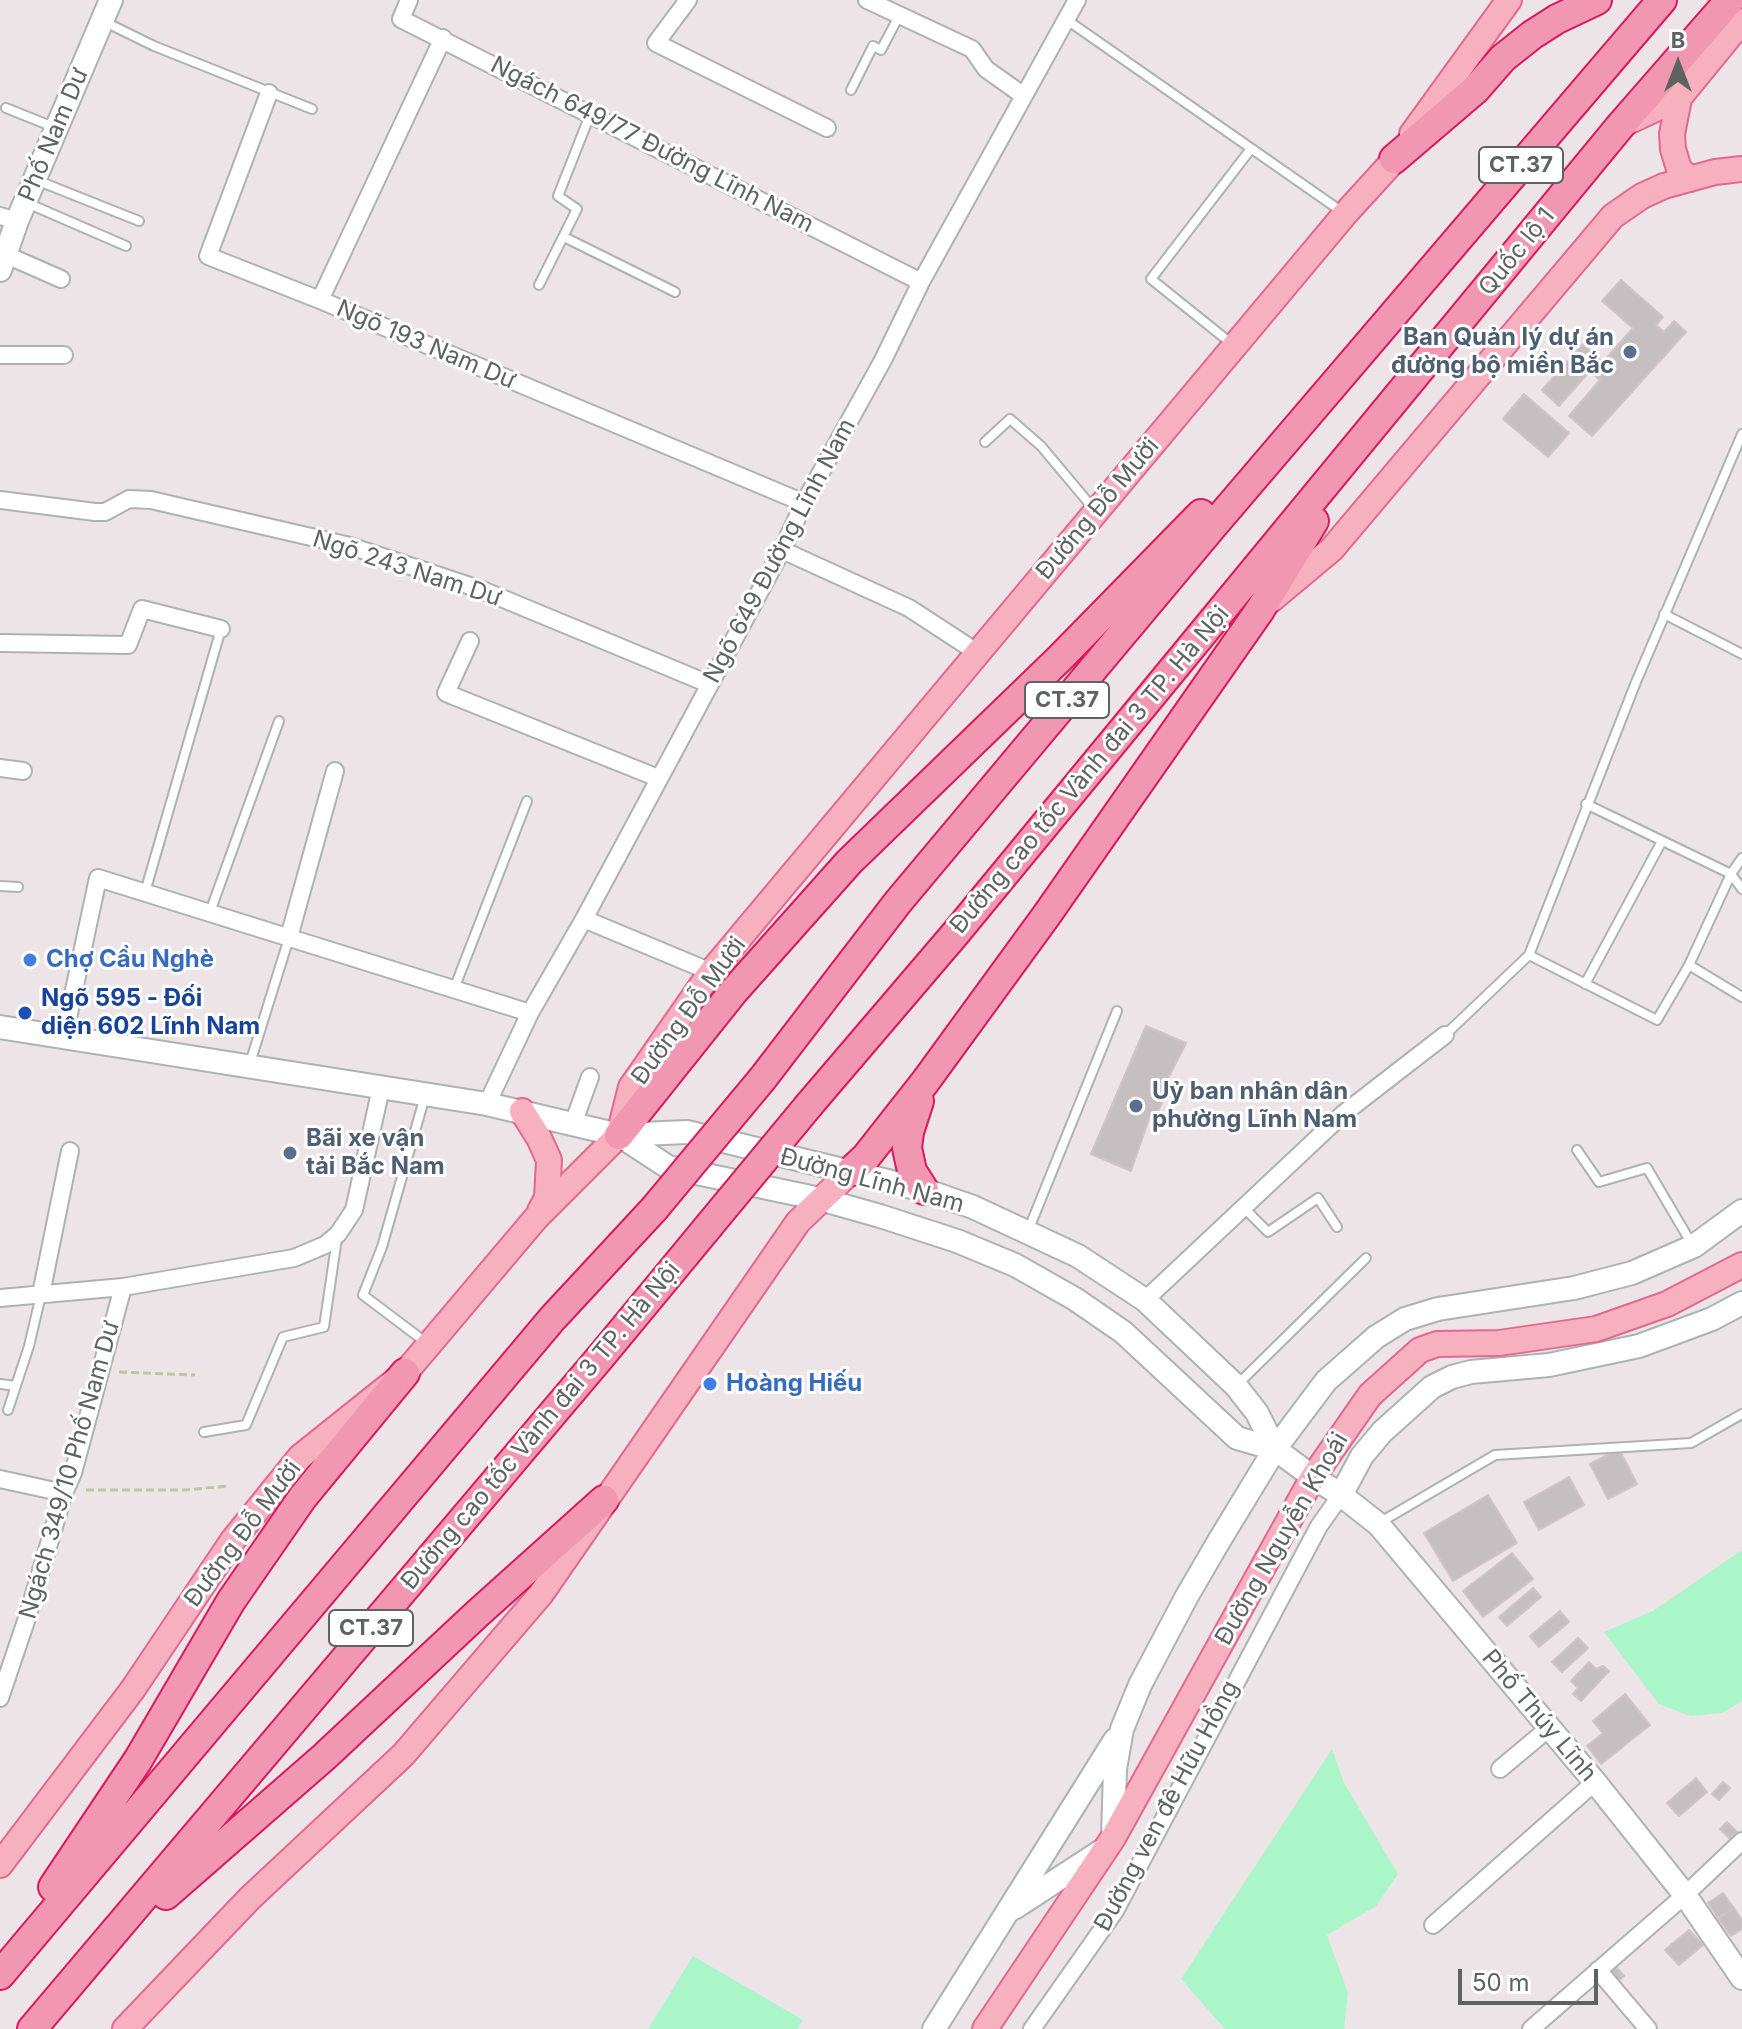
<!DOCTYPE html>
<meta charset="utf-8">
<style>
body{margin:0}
#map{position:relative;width:1742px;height:2029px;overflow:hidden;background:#ede4e7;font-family:Inter,sans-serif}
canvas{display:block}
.north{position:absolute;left:1638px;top:24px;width:80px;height:80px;-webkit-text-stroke:6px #fff;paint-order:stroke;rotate:0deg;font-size:22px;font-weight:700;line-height:32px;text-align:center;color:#5c6360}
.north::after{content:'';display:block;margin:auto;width:28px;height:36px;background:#5c6360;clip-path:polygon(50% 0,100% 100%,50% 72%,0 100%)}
.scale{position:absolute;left:1458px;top:1969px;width:140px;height:36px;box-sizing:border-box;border:4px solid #5c6360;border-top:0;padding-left:10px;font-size:24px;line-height:28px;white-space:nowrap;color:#5c6360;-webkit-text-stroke:6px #fff;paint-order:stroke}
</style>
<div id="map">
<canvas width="1742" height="2029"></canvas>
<div class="north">B</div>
<div class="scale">50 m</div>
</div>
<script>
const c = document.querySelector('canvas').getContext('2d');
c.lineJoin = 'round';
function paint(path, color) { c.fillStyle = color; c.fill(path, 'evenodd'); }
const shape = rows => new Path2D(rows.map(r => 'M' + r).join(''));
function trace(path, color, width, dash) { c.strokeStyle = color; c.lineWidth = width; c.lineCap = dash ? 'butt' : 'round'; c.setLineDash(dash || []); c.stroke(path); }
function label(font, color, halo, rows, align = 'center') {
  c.font = font + ' Inter,sans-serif'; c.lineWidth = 6; c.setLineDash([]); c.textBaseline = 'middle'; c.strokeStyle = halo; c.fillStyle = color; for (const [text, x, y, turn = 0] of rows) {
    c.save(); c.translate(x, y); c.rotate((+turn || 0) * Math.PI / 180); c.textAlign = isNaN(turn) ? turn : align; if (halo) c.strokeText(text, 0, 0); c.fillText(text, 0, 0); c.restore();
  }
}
paint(shape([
 [1742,1550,1742,1701,1722,1713,1690,1716,1659,1704,1604,1632,1653,1611],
 [1332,1749,1344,1783,1398,1874,1376,1906,1327,1935,1348,1993,1344,2029,1225,2029,1181,1979],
 [693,1956,803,2020,797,2029,648,2029]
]), '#abf6c8');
const building = shape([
 [1621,280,1663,317,1656,325,1664,332,1674,321,1686,332,1592,436,1569,416,1600,380,1590,371,1559,406,1542,390,1583,344,1603,362,1633,328,1602,301,1621,280],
 [1524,394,1569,433,1548,457,1503,419,1524,394],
 [1146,1026,1186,1043,1160,1094,1165,1096,1155,1118,1150,1116,1131,1171,1091,1154,1146,1026],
 [1619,1449,1637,1484,1608,1499,1590,1464,1619,1449],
 [1569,1477,1584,1505,1539,1530,1524,1502,1569,1477],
 [1488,1495,1517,1543,1453,1581,1424,1533,1488,1495],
 [1512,1553,1533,1579,1483,1617,1463,1591,1512,1553],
 [1533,1588,1541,1597,1507,1626,1499,1617,1533,1588],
 [1560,1611,1569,1622,1539,1647,1530,1636,1560,1611],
 [1578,1638,1588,1648,1562,1672,1552,1662,1578,1638],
 [1589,1662,1596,1669,1603,1666,1609,1671,1581,1701,1573,1694,1578,1688,1571,1681,1589,1662],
 [1625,1694,1650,1725,1601,1764,1587,1746,1603,1733,1593,1721,1625,1694],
 [1696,1778,1707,1792,1679,1816,1667,1803,1696,1778],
 [1723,1782,1730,1788,1719,1800,1712,1794,1723,1782],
 [1727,1822,1737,1832,1730,1839,1720,1829,1727,1822],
 [1723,1893,1734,1908,1718,1918,1708,1903,1723,1893],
 [1734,1908,1742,1920,1742,1929,1731,1936,1718,1918,1734,1908],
 [1689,1930,1703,1945,1679,1965,1665,1950,1689,1930],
 [1612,1962,1624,1976,1616,1983,1604,1969,1612,1962]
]);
paint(building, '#c6bfc1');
trace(building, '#d1c3c8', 2);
const lane = shape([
 [1067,20,1341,211],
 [103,21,154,46,312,109],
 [851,90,873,46,881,50,899,16],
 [6,108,56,128],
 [36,180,139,221],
 [27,203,126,246],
 [564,237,675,292],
 [539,285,577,209,558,196,590,115],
 [1232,344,1151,279,1250,150],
 [985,442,1010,419,1041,446,1093,508],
 [1664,614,1742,654],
 [1742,858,1731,874,1742,889],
 [0,886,18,887],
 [145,892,221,629],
 [210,912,279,721],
 [1529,955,1657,1020,1689,965,1731,874,1586,804],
 [1689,965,1742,997],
 [1585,984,1662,841],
 [454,989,527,801],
 [1445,1035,1529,955,1636,682,1742,434],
 [250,1063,289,938],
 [425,1096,382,1247,363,1295,428,1344],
 [1577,1150,1599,1182,1647,1168,1693,1246],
 [1243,1207,1268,1232,1318,1198,1337,1227],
 [1028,1231,1117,1011],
 [0,1384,16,1386],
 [1237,1385,1366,1258],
 [8,1410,29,1346,41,1295],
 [204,1432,246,1425,283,1337,324,1327,337,1238],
 [1379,1523,1495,1455,1691,1443,1742,1414]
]);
const street = shape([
 [409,0,401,19,921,282],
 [688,0,656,43,827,128],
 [867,0,972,49,986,69,1024,96],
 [269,93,208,256,320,300,804,503],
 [0,216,17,221],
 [4,254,61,279],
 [320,300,443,38],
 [0,355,64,355],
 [0,500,95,512,105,512,129,499,151,500,350,546,482,590,709,684],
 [782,550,909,608,978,653],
 [470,641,446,693,658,778],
 [0,643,128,645,142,609,221,629],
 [0,768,23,771],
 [584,919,711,972],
 [289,937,335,771],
 [64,1037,98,878,530,1013],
 [487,1104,530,1013,584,919,782,550,804,503,883,360,921,282,1077,0],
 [573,1124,590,1077],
 [41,1294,70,1151],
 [0,1298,123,1287,294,1258,325,1245,338,1234,354,1210,381,1088],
 [1145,1300,1343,1114,1445,1035],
 [0,1479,64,1493],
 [0,1698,27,1618,64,1493,73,1473,123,1287],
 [1500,1769,1549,1728],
 [1433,1925,1595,1782],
 [1598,1970,1648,2029],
 [1032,2029,1115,1911,1319,1526,1341,1495],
 [1531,2029,1685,1895,1742,1841]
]);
const secondary = shape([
 [0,270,17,221,111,0],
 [0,1027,487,1104,619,1135,687,1132,924,1190,973,1207,1078,1256,1145,1300,1236,1386,1257,1413,1275,1449],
 [619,1135,668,1167,820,1199,880,1216,957,1241,1015,1265,1075,1299,1123,1332,1237,1438,1275,1449,1313,1477,1341,1495,1378,1524,1595,1782,1685,1895,1742,1978],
 [1341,1495,1362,1456,1382,1432,1432,1387,1452,1377,1471,1372,1549,1365,1639,1346,1712,1319,1742,1303],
 [1113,1838,1115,1769,1122,1729,1140,1685,1187,1596,1219,1541,1275,1449,1326,1381,1376,1337,1405,1319,1438,1309,1574,1288,1632,1273,1694,1246,1742,1211],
 [1014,1908,1106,1848],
 [934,2029,1115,1740]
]);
const primary = shape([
 [1681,89,1672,134,1673,149,1679,169,1690,179],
 [1623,124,1679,98,1742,21],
 [1412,134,1509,0],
 [1271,600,1332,549,1613,216,1642,196,1664,186,1715,172,1742,169],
 [522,1111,539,1138,549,1160,547,1198,540,1211],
 [0,1865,133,1689,233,1540,300,1457,405,1373,536,1218,619,1135,631,1087,711,972,1345,214,1408,145],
 [125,2029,250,1898,403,1755,541,1594,798,1222,851,1171],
 [985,2029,1113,1838,1313,1477,1370,1395,1420,1350,1437,1344,1499,1343,1596,1329,1667,1304,1742,1265]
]);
const highway = shape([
 [1394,159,1476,89,1503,58,1532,35,1557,19,1597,0],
 [763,1078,898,902,1212,527,1662,0],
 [919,1101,909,1132,907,1148,912,1171,924,1190],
 [809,1105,955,934,1621,125,1730,0],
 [619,1135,734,991,849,862,1060,658,1201,514],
 [851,1171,866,1157,925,1082,1046,916,1260,610,1314,521],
 [53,1887,138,1760,231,1601,303,1497,405,1373],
 [166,1895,324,1757,477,1614,604,1500],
 [0,1975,552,1319,654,1209],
 [32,2029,603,1354,708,1227]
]);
trace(lane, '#adb3b1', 12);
trace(street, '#adb3b1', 20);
trace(secondary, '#acb4b0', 26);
trace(primary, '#e36890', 28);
trace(highway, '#da185d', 32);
trace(shape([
 [119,1372,195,1375],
 [86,1490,185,1490,229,1486]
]), '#bcc69f', 3, [8, 4]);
trace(lane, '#fff', 8);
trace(street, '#fff', 16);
trace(secondary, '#fff', 22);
trace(primary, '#f6b0bf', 24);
trace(highway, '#f297b2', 28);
const highwayBridge = shape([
 [654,1209,763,1078],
 [708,1227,809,1105]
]);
trace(highwayBridge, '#da185d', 32, []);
trace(highwayBridge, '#f297b2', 28);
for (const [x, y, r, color] of [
 [1630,352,8,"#5c6f8a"],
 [30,960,8,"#3f7fe0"],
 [25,1013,8,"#1a4fb4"],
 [1136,1106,8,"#5c6f8a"],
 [290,1153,8,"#5c6f8a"],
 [710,1384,8,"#3f7fe0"]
]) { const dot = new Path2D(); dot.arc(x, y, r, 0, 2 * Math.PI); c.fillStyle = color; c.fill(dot); trace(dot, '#fff', 3); }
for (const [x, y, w] of [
 [1521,165,84],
 [1067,700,84],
 [371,1628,84]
]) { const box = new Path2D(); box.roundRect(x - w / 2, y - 18, w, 36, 6); c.fillStyle = '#fff'; c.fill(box); trace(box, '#5c6360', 2); }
label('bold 22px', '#5c6360', null, [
 ["CT.37",1521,165],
 ["CT.37",1067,700],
 ["CT.37",371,1628]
]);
label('24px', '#5c6360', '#fff', [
 ["Phố Nam Dư",54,135,-67],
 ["Ngách 649/77 Đường Lĩnh Nam",652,145,27],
 ["Quốc lộ 1",1517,252,-51],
 ["Ngõ 193 Nam Dư",426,345,23],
 ["Đường Đỗ Mười",1098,509,-50],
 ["Ngõ 649 Đường Lĩnh Nam",780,551,-62],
 ["Ngõ 243 Nam Dư",407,569,18],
 ["Đường cao tốc Vành đai 3 TP. Hà Nội",1090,770,-50],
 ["Đường Đỗ Mười",689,1011,-54],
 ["Đường Lĩnh Nam",872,1181,15],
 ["Đường cao tốc Vành đai 3 TP. Hà Nội",541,1426,-50],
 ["Ngách 349/10 Phố Nam Dư",70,1470,-74],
 ["Đường Đỗ Mười",243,1534,-53],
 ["Đường Nguyễn Khoái",1282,1539,-60],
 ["Phố Thúy Lĩnh",1539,1716,50],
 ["Đường ven đê Hữu Hồng",1167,1806,-62]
]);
label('bold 24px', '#4e5e75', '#fff', [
 ["Ban Quản lý dự án",1614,338,"right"],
 ["đường bộ miền Bắc",1614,366,"right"],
 ["Uỷ ban nhân dân",1152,1092],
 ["phường Lĩnh Nam",1152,1120],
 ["Bãi xe vận",306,1139],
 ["tải Bắc Nam",306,1167]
], 'left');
label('bold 24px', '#366cbe', '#fff', [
 ["Chợ Cầu Nghè",46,960],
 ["Hoàng Hiếu",726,1384]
], 'left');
label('bold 24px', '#164399', '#fff', [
 ["Ngõ 595 - Đối",41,999],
 ["diện 602 Lĩnh Nam",41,1027]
], 'left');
</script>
